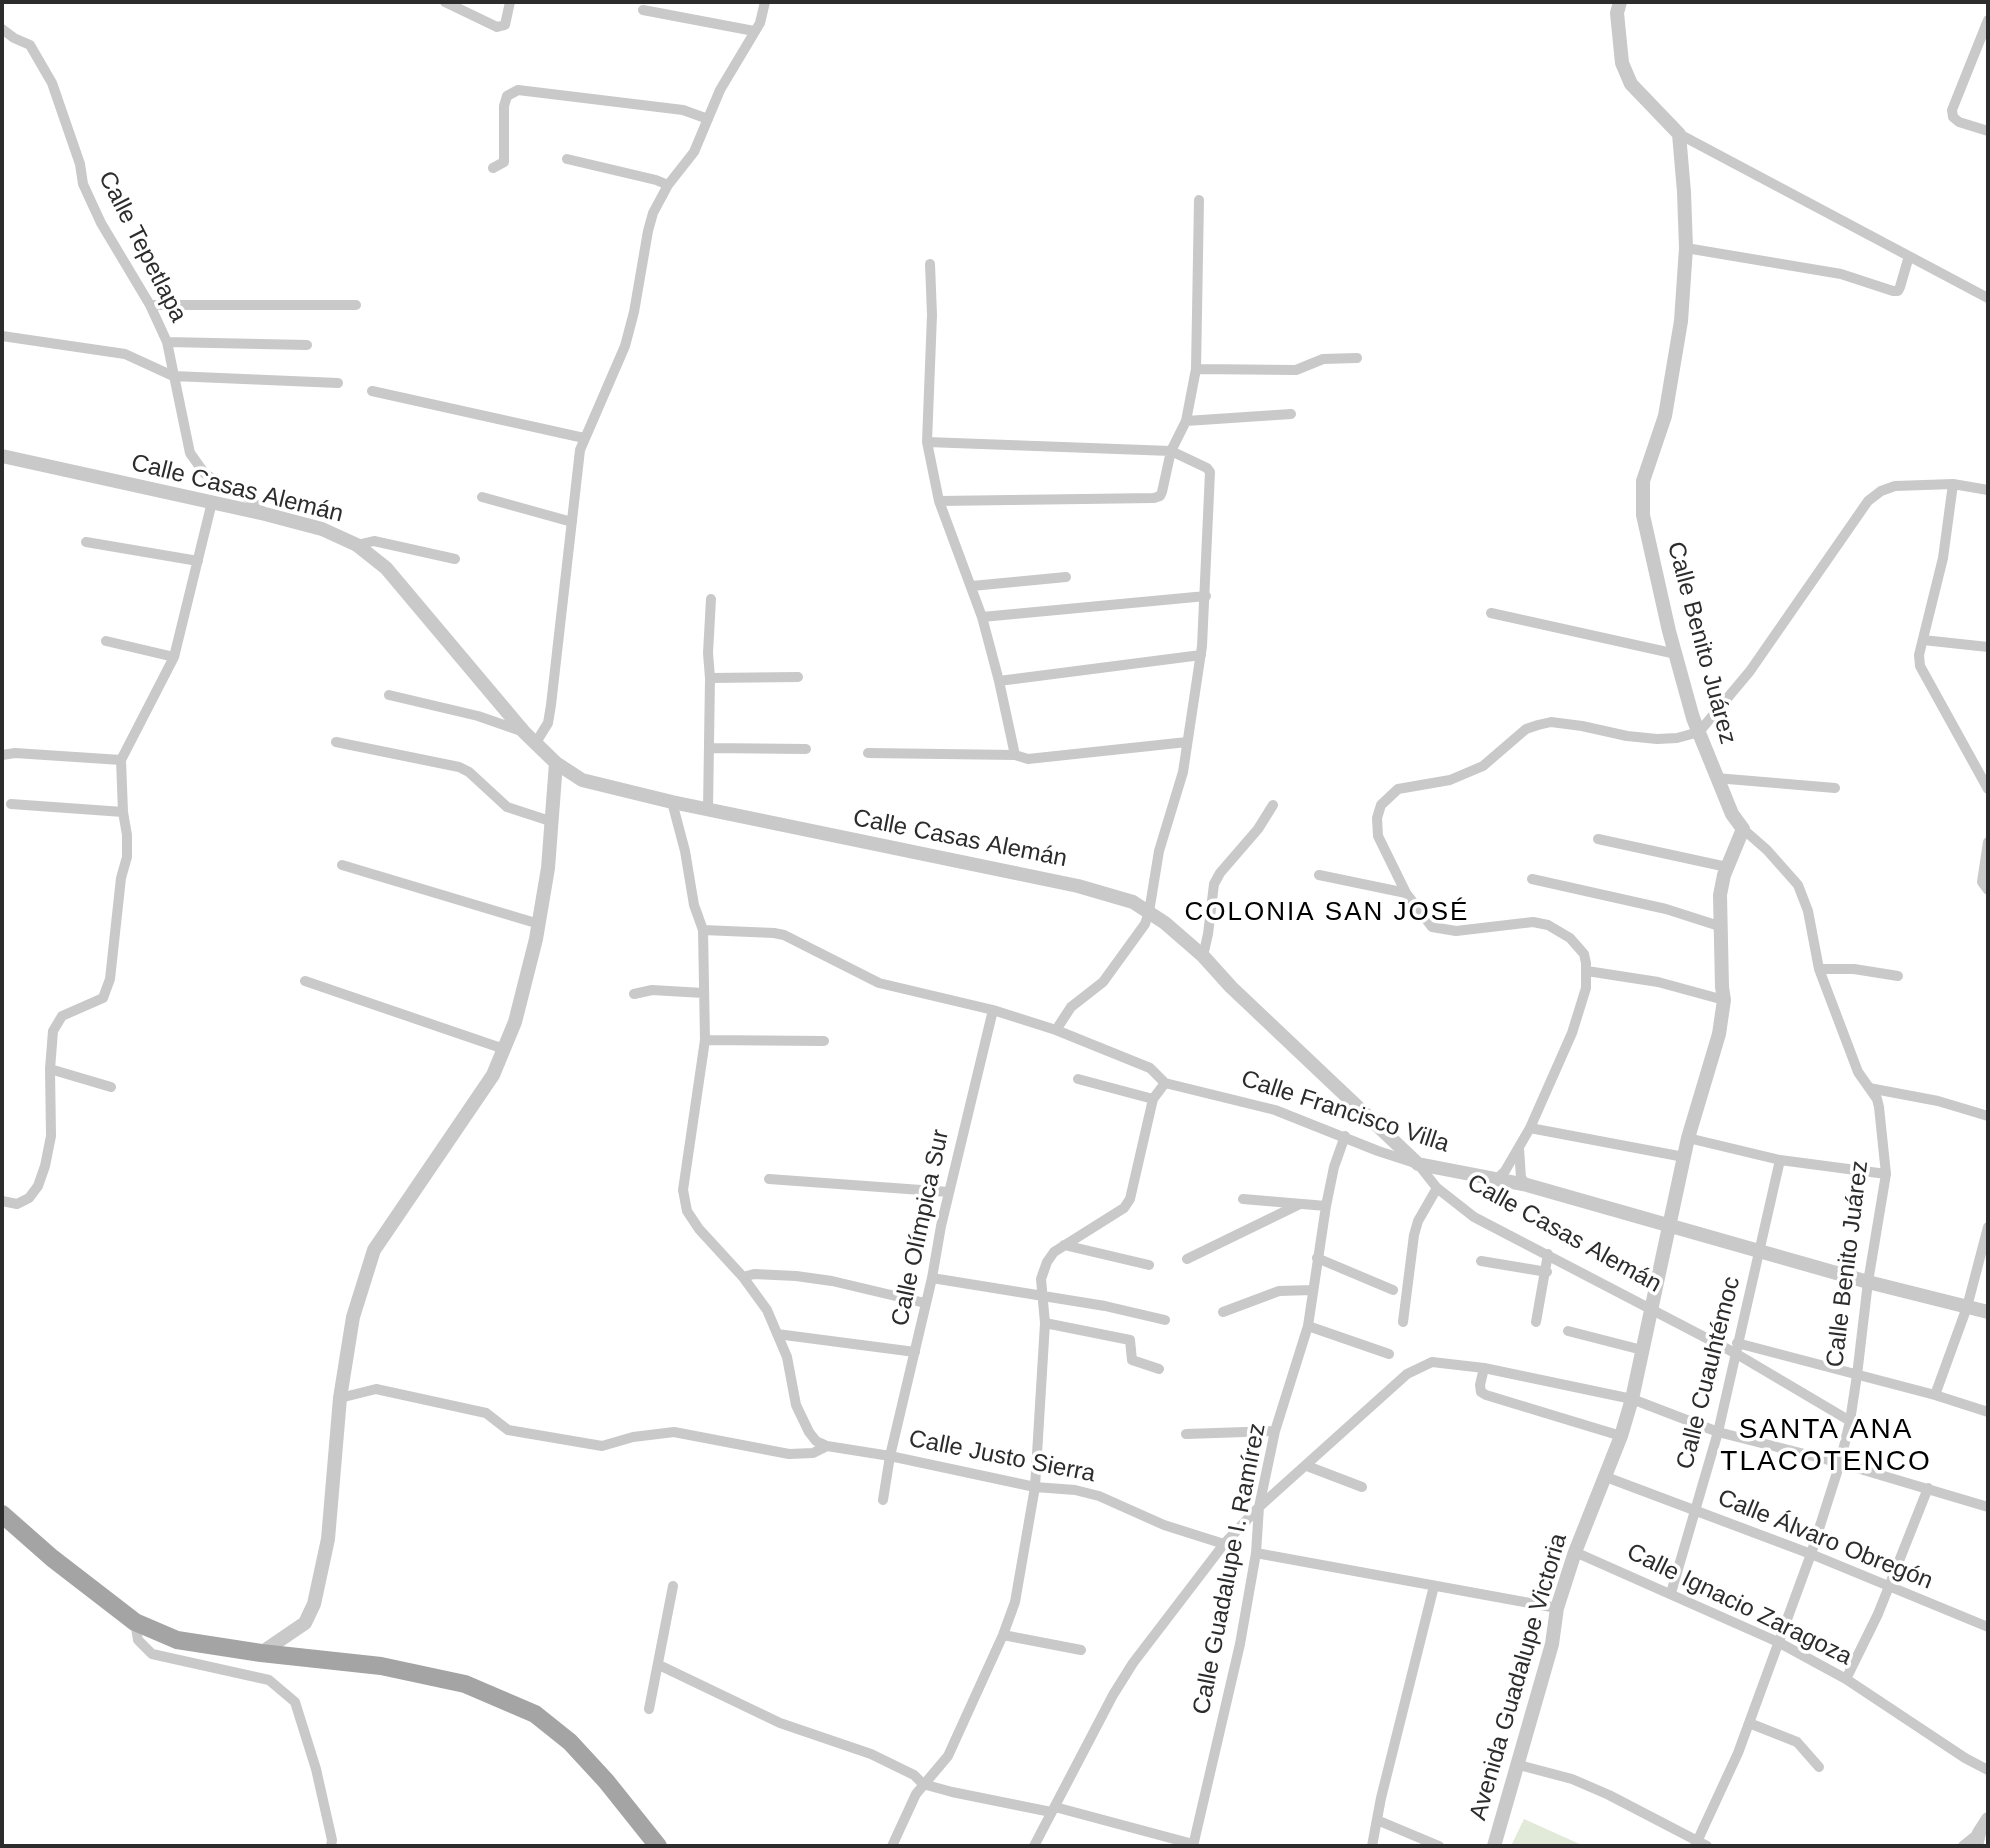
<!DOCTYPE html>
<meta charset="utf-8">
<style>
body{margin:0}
#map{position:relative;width:1990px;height:1848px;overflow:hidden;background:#fff;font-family:Arial,sans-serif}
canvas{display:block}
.frame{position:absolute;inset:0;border:4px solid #2c2c2c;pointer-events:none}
</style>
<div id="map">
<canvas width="1990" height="1848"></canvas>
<div class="frame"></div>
</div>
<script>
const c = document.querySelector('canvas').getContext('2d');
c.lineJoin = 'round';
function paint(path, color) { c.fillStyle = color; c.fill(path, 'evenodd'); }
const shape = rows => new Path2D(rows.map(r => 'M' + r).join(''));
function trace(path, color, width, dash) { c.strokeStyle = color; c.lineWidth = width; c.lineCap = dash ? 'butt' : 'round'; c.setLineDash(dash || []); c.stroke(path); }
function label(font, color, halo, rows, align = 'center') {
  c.font = font + ' Arial,sans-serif'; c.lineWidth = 7; c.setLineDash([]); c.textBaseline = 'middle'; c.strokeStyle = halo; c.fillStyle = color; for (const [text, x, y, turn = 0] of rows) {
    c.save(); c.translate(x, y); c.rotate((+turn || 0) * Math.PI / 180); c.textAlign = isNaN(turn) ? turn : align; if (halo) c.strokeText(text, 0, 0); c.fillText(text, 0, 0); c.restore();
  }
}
paint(shape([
 [1524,1819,1584,1846,1511,1846]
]), '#e1e9d9');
trace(shape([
 [445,2,497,27,505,25,510,2],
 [643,10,754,31],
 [1988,20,1952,110,1953,117,1959,122,1988,131],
 [2,29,14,38,30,45,52,83,80,164,83,184,101,223,150,305,167,342,190,453,205,474,250,499,265,514],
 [1679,134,1988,298],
 [567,159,656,180,668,185],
 [493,168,504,162,504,106,507,96,518,90,683,110,708,119],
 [1686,248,1841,274,1893,291,1898,291,1900,287,1909,256],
 [930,264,932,315,927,442,939,501,982,617,999,681,1015,755,1028,759,1187,742],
 [150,305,356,305],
 [2,336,125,354,173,376,338,383],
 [167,342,307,345],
 [1196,369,1296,370,1323,359,1357,358],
 [372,391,584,438],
 [1186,421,1291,414],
 [927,442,1171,451,1162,492,1160,496,1154,498,939,501],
 [1953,484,1943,558,1919,655,1920,666,1988,789],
 [482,497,572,522],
 [86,542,198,561],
 [357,545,374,541,455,559],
 [972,586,1066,577],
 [1491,613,1676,654],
 [982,617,1206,596],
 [1923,640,1988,647],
 [106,641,174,657],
 [710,678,798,677],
 [999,681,1201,655],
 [389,695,478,716,524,732],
 [336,742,459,767,469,772,507,807,553,822],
 [535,744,548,723,551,705,580,450,625,346,634,312,648,231,653,213,668,185,694,152,720,90,760,23,765,2],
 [709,748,806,749],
 [868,753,1015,755],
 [2,755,15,753,121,760],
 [1716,778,1835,788],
 [672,802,685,851,694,905,703,930,705,1040,683,1190,687,1211,699,1229,743,1277,767,1310,787,1357,796,1405,809,1432,816,1441,827,1446],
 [11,804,123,812],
 [708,809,710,678,708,653,711,599],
 [1598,839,1727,867],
 [1988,842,1982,882,1988,890],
 [342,865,539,924],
 [1319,875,1406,893],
 [1532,879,1666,909,1719,926],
 [703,930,774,933,784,935,879,983,993,1010,1056,1030,1150,1068,1165,1083,1275,1110,1378,1151,1418,1164,1437,1188,1474,1217,1735,1353,1850,1421],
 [1203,956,1208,934,1214,884,1220,873,1258,829,1273,805],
 [1819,969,1854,969,1898,976],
 [1587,971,1658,982,1724,1000],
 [305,981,504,1049],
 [634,994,652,990,703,993],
 [1056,1030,1071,1007,1103,982,1145,924,1149,912,1159,851,1183,772,1202,646,1210,472,1207,468,1171,451,1186,421,1196,369,1199,200],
 [705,1040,824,1041],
 [50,1069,111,1087],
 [1078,1079,1153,1099],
 [1869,1088,1938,1101,1988,1116],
 [1530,1128,1684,1157],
 [1688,1138,1780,1160,1886,1174],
 [1519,1148,1521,1178,1527,1185],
 [1498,1178,1505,1171,1530,1128,1572,1033,1586,988,1586,963,1584,954,1570,938,1548,925,1533,922,1456,931,1432,927,1406,893,1378,836,1377,818,1381,805,1398,789,1450,780,1483,766,1526,729,1538,725,1551,722,1582,726,1627,736,1657,739,1677,738,1699,732,1750,671,1868,501,1881,491,1895,486,1953,484,1988,490],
 [769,1179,949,1192],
 [1243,1199,1326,1206],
 [2,1201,17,1204,29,1198,38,1186,45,1166,51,1136,50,1069,53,1031,62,1016,103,998,110,979,121,878,127,857,127,835,123,812,121,760,174,657,212,502],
 [1064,1245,1149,1265],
 [1317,1258,1393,1290],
 [1187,1259,1300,1204],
 [1481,1261,1547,1272],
 [743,1277,754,1274,796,1276,832,1281,925,1303],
 [932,1278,1105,1306,1165,1320],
 [1223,1312,1279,1291,1313,1290],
 [1403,1322,1414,1235,1418,1221,1437,1188],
 [1536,1322,1548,1254],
 [1045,1323,1130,1340,1132,1360,1159,1369],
 [1308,1326,1389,1354],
 [1568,1331,1642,1350],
 [777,1334,915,1352],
 [1737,1343,1935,1395,1988,1412],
 [1484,1368,1480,1385,1481,1392,1486,1395,1621,1436],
 [1935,1395,1967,1307,1988,1227],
 [340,1398,376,1389,486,1413,508,1430,602,1446,633,1437,674,1432,789,1454,813,1453,827,1446,890,1456,1035,1487,1075,1490,1099,1496,1164,1525,1224,1544],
 [1186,1434,1275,1431],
 [1307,1466,1362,1487],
 [1606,1477,1811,1554,1988,1627],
 [883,1500,890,1456,932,1278,941,1226,993,1010],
 [1575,1552,1778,1642,1846,1679,1965,1758,1988,1770],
 [1256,1553,1557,1608],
 [1671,1593,1718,1432,1780,1160],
 [135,1622,138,1640,152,1654,269,1680,295,1702,316,1769,332,1840,331,1846],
 [1003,1635,1081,1650],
 [659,1665,780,1723,871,1754,914,1775,923,1784,952,1792,1051,1812],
 [1846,1679,1878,1614,1928,1488],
 [649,1709,673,1586],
 [1749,1723,1797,1742,1819,1767],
 [1519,1765,1572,1779,1609,1795,1707,1846],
 [1055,1807,1193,1844],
 [1377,1820,1439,1846],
 [892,1846,916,1794,948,1756,1003,1635,1015,1602,1035,1487,1045,1323,1041,1279,1047,1262,1054,1252,1124,1208,1130,1199,1153,1099,1165,1083],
 [1034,1846,1113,1695,1133,1663,1224,1544,1259,1507,1407,1374,1432,1362,1484,1368,1632,1399,1718,1432,1840,1463,1988,1507],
 [1193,1846,1240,1644,1256,1553,1259,1507,1275,1431,1308,1326,1326,1206,1334,1167,1345,1136],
 [1372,1846,1381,1798,1434,1586],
 [1695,1846,1738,1753,1811,1554,1840,1463,1850,1421,1857,1375,1868,1282,1886,1174,1879,1107,1877,1099,1858,1072,1819,969,1808,911,1798,885,1767,850,1743,829],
 [1963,1846,1979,1833]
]), '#c9c9c9', 10);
trace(shape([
 [2,456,265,514,322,529,357,545,386,568,524,732,556,763,582,780,672,802,1078,886,1133,902,1165,923,1203,956,1231,987,1418,1164,1527,1185,1868,1282,1988,1312],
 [261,1653,305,1623,314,1604,328,1539,340,1398,353,1317,374,1250,493,1075,515,1022,536,939,548,868,556,763],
 [1494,1846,1544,1672,1552,1644,1557,1608,1575,1552,1621,1436,1632,1399,1688,1138,1719,1034,1724,1000,1722,987,1720,895,1724,875,1743,829,1732,814,1693,718,1669,631,1643,515,1643,481,1665,416,1681,321,1686,248,1684,192,1679,134,1631,84,1622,63,1617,13,1620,2],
 [1976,1846,1979,1833,1988,1819]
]), '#c9c9c9', 14);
trace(shape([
 [2,1514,52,1558,135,1622,177,1640,261,1653,381,1666,465,1684,535,1714,570,1742,606,1781,658,1846]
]), '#a4a4a4', 18);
label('24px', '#2c2c2c', '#fff', [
 ["Calle Tepetlapa",142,247,63],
 ["Calle Casas Alemán",237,489,14],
 ["Calle Benito Juárez",1701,643,75],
 ["Calle Casas Alemán",960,839,11],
 ["Calle Francisco Villa",1345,1112,18],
 ["Calle Olímpica Sur",921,1228,-78],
 ["Calle Casas Alemán",1564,1234,29],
 ["Calle Benito Juárez",1848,1264,-83],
 ["Calle Cuauhtémoc",1709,1373,-76],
 ["Calle Justo Sierra",1002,1457,11],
 ["Calle Álvaro Obregón",1825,1540,22],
 ["Calle Guadalupe I. Ramírez",1230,1569,-79],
 ["Calle Ignacio Zaragoza",1739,1605,26],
 ["Avenida Guadalupe Victoria",1519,1677,-74]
]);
c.letterSpacing = '2px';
label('26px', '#000', '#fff', [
 ["COLONIA SAN JOSÉ",1327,913]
]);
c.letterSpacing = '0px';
c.letterSpacing = '2px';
label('28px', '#000', '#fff', [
 ["SANTA ANA",1826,1430],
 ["TLACOTENCO",1826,1462]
]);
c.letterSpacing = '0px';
</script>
